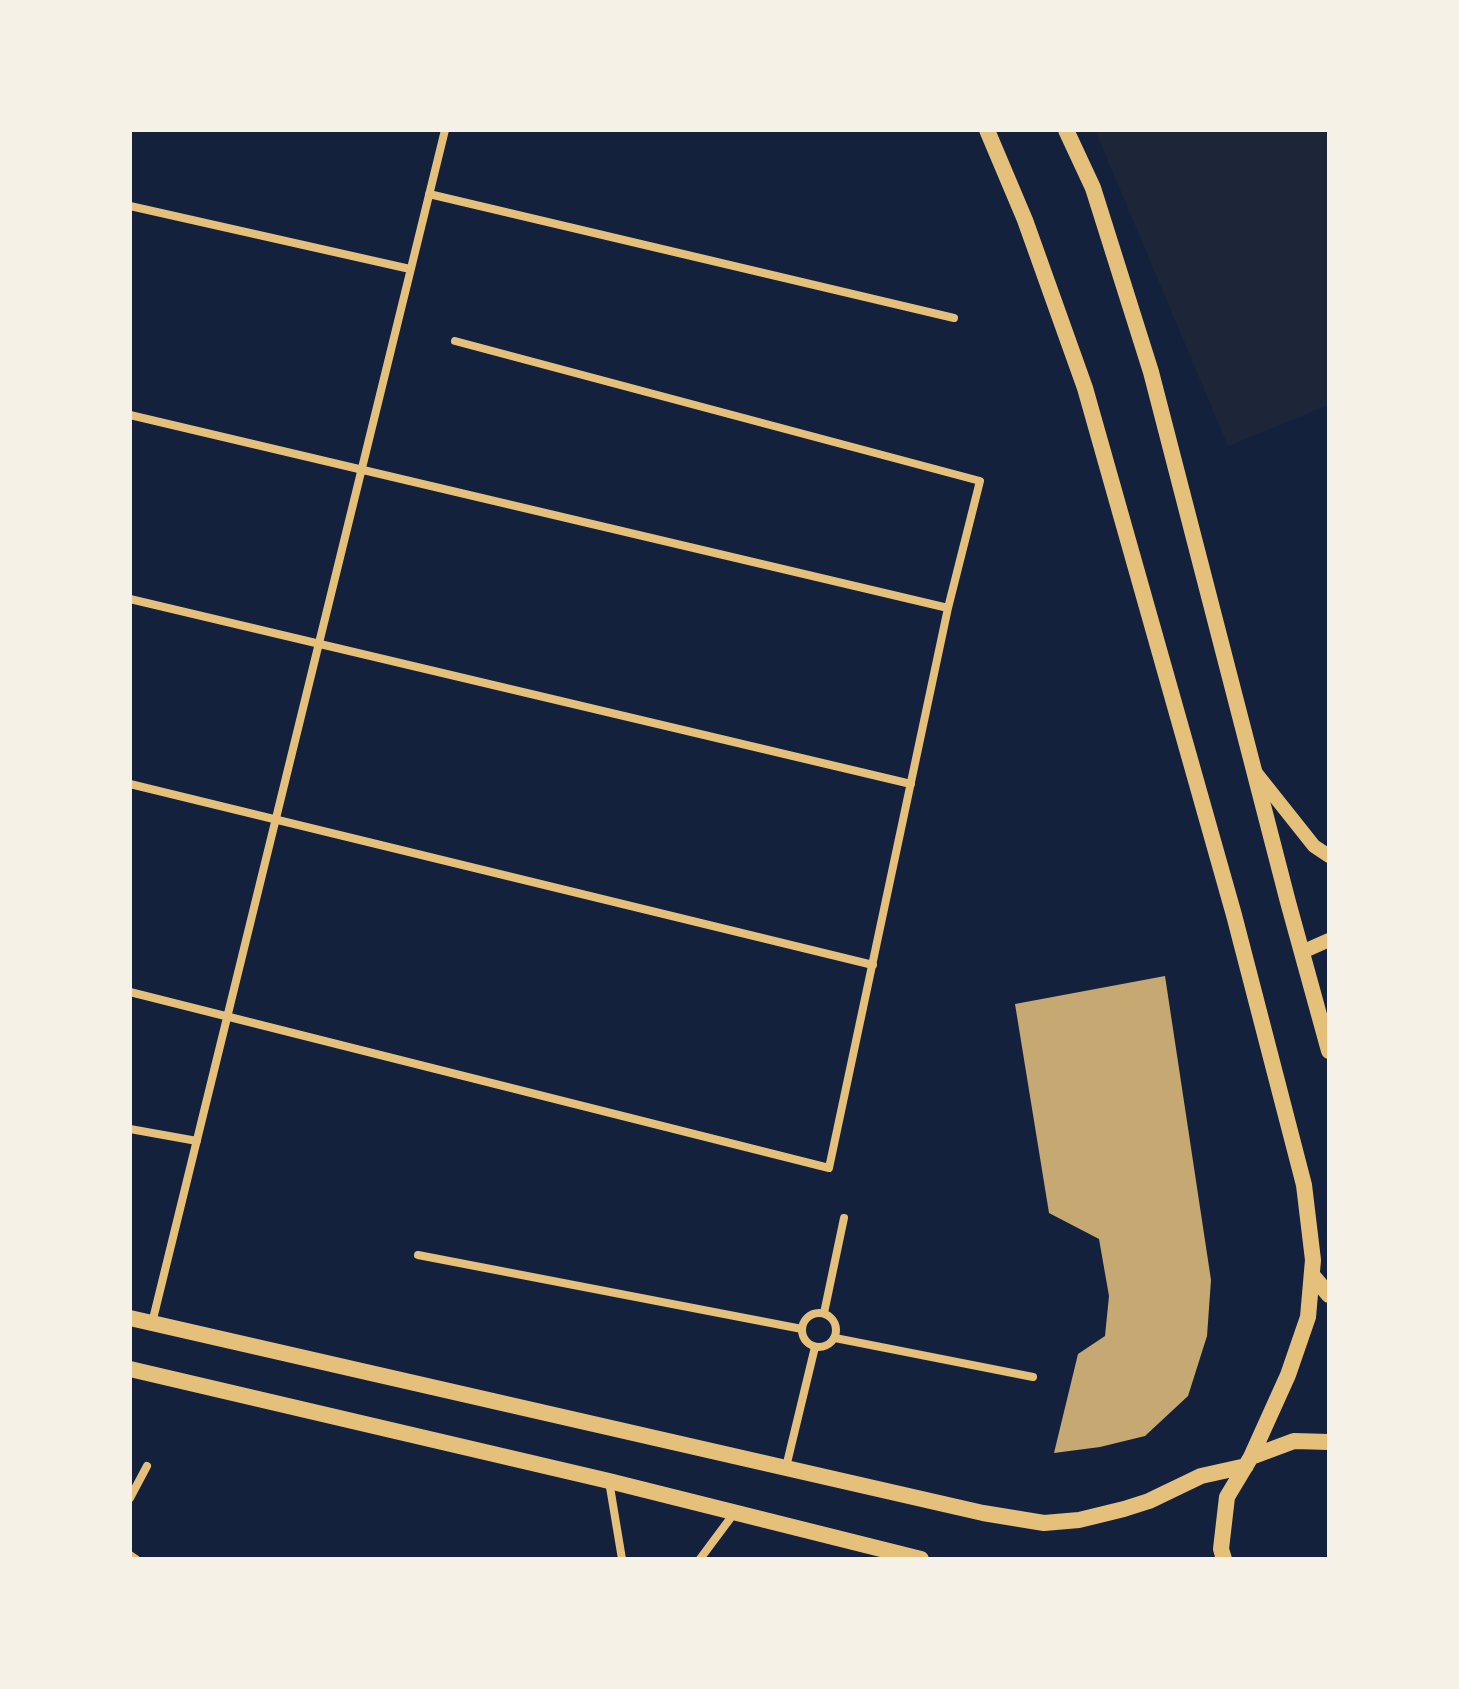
<!DOCTYPE html>
<style>
body{margin:0}
#map{position:relative;width:1459px;height:1689px;overflow:hidden;background:#14213d;font-family:"PT Serif",serif}
canvas{display:block}
.frame{position:absolute;inset:0;border:132px solid #f6f1e7;pointer-events:none}
</style>
<div id="map">
<canvas width="1459" height="1689"></canvas>
<div class="frame"></div>
</div>
<script>
const c = document.querySelector('canvas').getContext('2d');
c.lineJoin = 'round';
function paint(path, color) { c.fillStyle = color; c.fill(path, 'evenodd'); }
const shape = rows => new Path2D(rows.map(r => 'M' + r).join(''));
function trace(path, color, width, dash) { c.strokeStyle = color; c.lineWidth = width; c.lineCap = dash ? 'butt' : 'round'; c.setLineDash(dash || []); c.stroke(path); }
paint(shape([
 [1095,130,1329,130,1329,405,1228,446]
]), '#1d2539');
paint(shape([
 [1165,976,1211,1280,1207,1336,1188,1396,1145,1436,1100,1447,1054,1453,1078,1354,1105,1336,1109,1296,1099,1239,1049,1213,1015,1004]
]), '#c6a872');
trace(shape([
 [429,194,954,318],
 [130,206,410,269],
 [130,415,948,608],
 [130,599,911,784],
 [130,784,873,965],
 [130,992,829,1168,948,608,980,481,455,341],
 [130,1129,197,1141],
 [418,1255,802,1329],
 '802 1330a17 17 0 1 1 34 0a17 17 0 1 1-34 0Z',
 [824,1313,844,1218],
 [152,1323,445,130],
 [835,1338,1033,1377],
 [786,1467,815,1347],
 [609,1481,622,1559],
 [130,1498,147,1466],
 [130,1555,136,1559],
 [700,1559,735,1512]
]), '#e5c07b', 8);
trace(shape([
 [1256,773,1314,846,1329,856],
 [1302,952,1329,940]
]), '#e5c07b', 14);
trace(shape([
 [987,130,1025,220,1085,388,1234,915,1304,1185,1313,1260,1308,1317,1288,1375,1251,1457],
 [1066,130,1093,188,1151,372,1288,902,1329,1051],
 [1312,1275,1329,1295],
 [130,1318,983,1513,1044,1523,1079,1520,1124,1509,1149,1501,1201,1476,1246,1466],
 [130,1369,609,1481,921,1559],
 [1224,1559,1221,1549,1227,1497,1251,1457,1294,1441,1329,1442]
]), '#e5c07b', 16);
</script>
